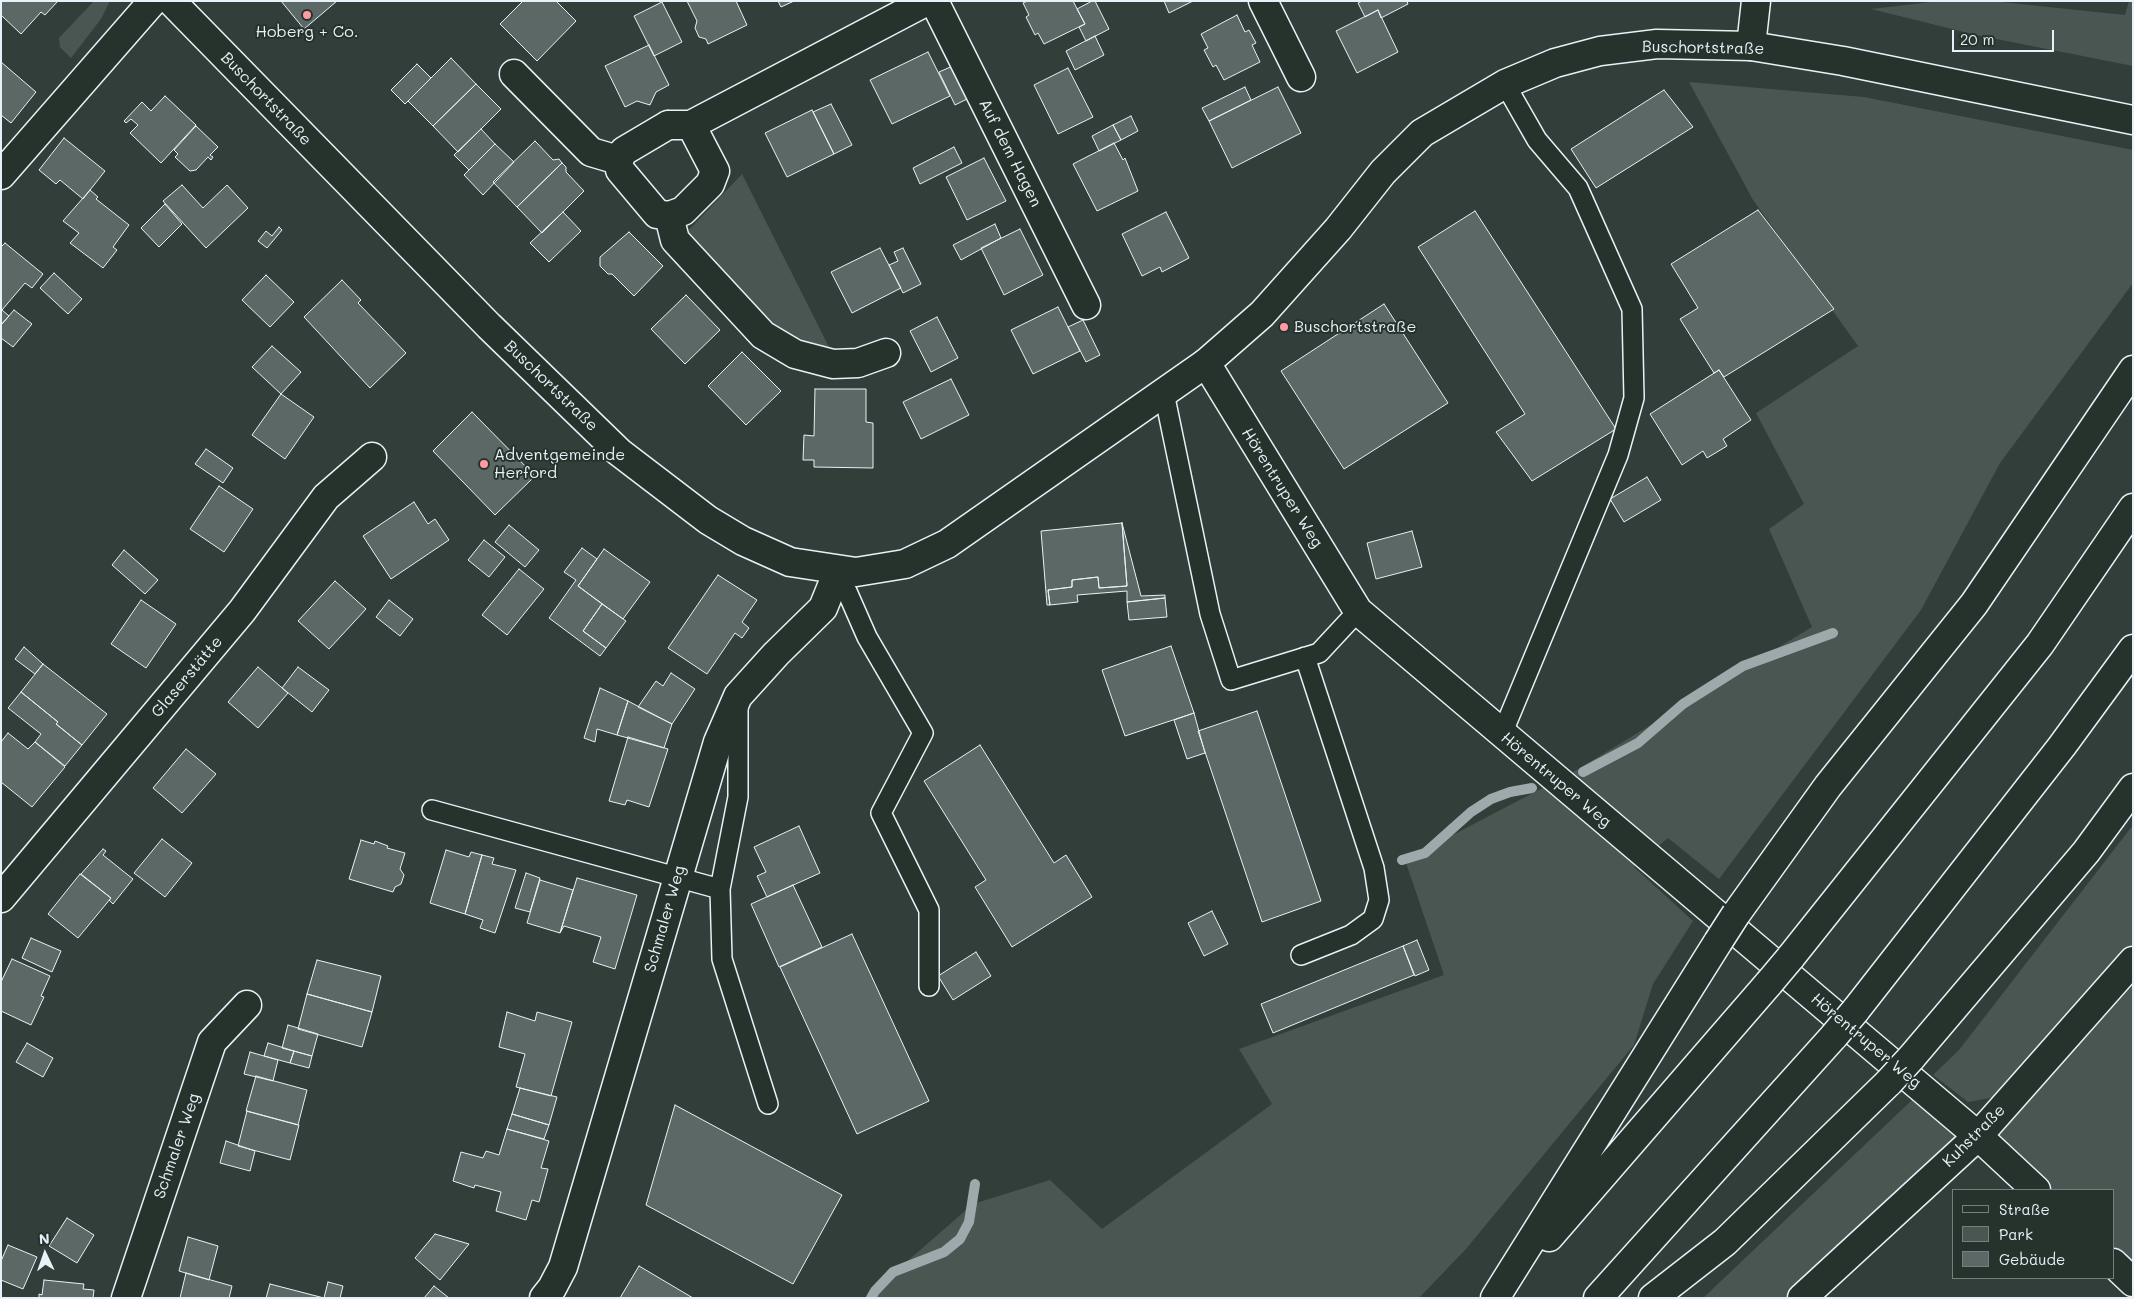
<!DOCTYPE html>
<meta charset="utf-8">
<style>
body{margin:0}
#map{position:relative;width:2134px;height:1299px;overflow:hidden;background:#323e39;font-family:Mali,sans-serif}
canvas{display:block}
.frame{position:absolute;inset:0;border:2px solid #e8f1f8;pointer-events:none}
.legend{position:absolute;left:1952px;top:1189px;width:162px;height:90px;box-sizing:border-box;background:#26332d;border:1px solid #747f7e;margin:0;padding:6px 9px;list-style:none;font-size:15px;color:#e8f1f8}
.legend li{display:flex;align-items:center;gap:10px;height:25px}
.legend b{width:25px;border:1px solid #747f7e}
.north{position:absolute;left:20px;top:1229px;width:50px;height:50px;-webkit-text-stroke:4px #26332d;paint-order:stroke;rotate:357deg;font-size:14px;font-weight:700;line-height:20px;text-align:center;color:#e8f1f8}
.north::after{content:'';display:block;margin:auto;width:18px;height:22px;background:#e8f1f8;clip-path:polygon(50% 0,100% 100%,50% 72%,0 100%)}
.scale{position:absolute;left:1952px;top:30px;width:102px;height:22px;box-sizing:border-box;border:2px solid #e8f1f8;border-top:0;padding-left:6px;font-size:15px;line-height:18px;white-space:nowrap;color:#e8f1f8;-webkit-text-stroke:4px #26332d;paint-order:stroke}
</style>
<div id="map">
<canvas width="2134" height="1299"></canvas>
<div class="frame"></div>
<ul class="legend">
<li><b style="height:6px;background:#26332d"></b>Straße</li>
<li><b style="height:14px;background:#495651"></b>Park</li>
<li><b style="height:14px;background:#5c6865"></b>Gebäude</li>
</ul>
<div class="north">N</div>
<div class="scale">20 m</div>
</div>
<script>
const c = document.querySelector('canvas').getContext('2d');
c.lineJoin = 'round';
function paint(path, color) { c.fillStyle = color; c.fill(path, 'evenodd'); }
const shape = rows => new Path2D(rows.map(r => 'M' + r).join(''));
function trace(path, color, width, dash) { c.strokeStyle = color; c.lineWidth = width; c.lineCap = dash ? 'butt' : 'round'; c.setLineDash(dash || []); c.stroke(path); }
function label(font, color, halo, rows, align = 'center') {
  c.font = font + ' Mali,sans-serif'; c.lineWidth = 4; c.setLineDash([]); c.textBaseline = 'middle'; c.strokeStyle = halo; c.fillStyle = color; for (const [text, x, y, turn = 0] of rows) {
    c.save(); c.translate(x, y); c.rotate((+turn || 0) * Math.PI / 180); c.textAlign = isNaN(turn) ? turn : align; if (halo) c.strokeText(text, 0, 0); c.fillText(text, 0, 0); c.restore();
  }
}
paint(shape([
 [94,1,110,1,101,19,71,58,60,47,59,38],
 [1940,1,1991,1,2125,15,2129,1,2133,1,2133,66,1976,35,1871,9],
 [1689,82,1864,97,2133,150,2133,283,2000,463,1921,610,1719,879,1668,838,1634,867,1693,921,1653,984,1634,1045,1466,1249,1419,1298,865,1298,973,1204,1050,1180,1102,1229,1272,1104,1239,1049,1444,975,1405,860,1575,771,1812,627,1769,529,1804,504,1756,413,1858,346,1753,200],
 [742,174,833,355,797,343,767,325,685,234],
 [2133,825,2133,948,2006,1095,1968,1102,1933,1075,1959,1050],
 [2133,985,2133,1268,2113,1249,2113,1190,2051,1190,1995,1137],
 [1912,1100,1961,1139,1789,1298,1703,1298]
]), '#495651');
trace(shape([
 [1583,772,1638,743,1683,704,1743,666,1833,633],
 [1402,860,1425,853,1471,812,1491,799,1510,792,1532,788],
 [871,1298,875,1291,893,1272,944,1252,960,1239,969,1222,975,1184]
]), '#9ea9ab', 10);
const building = shape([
 [1,1,58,1,45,15,41,12,21,34,1,15,1,1],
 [281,1,337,1,304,29,281,1],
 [523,1,556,1,576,21,537,61,500,24,523,1],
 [687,1,736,1,747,25,708,44,706,39,699,37,695,28,697,21,687,1],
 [778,1,794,1,781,7,778,1],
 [1027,1,1073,1,1085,24,1044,44,1038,33,1035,35,1026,17,1029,15,1023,3,1027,1],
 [1092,1,1095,1,1109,29,1086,41,1079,27,1085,24,1077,9,1092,1],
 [1164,1,1193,1,1169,13,1164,1],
 [1362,1,1407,1,1408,4,1381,18,1378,10,1365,17,1358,3,1362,1],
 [662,2,682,42,654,56,634,16,662,2],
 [1378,10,1398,52,1357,73,1336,31,1378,10],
 [1237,15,1245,32,1249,30,1256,43,1252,45,1260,62,1224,80,1216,65,1213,67,1204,50,1208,48,1201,34,1237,15],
 [1095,36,1104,55,1075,70,1066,51,1095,36],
 [649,45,669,85,656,92,650,105,637,101,625,107,605,66,649,45],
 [928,52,950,96,892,124,870,80,928,52],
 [451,58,476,84,433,126,408,101,451,58],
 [1,62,36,92,11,123,1,115,1,62],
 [417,64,431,78,405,104,391,90,417,64],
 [955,65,971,97,955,105,939,72,955,65],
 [1068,68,1093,117,1058,134,1034,85,1068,68],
 [476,84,501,109,458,152,433,126,476,84],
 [1245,87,1251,100,1209,121,1202,108,1245,87],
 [1278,87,1301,133,1232,168,1209,121,1278,87],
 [1664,90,1693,127,1596,188,1571,149,1664,90],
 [165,96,196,125,161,163,130,133,138,125,131,119,126,123,124,121,142,102,151,111,165,96],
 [831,104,852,145,834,154,813,112,831,104],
 [812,110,834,154,787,177,765,133,812,110],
 [1131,116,1138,131,1121,140,1113,125,1131,116],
 [1113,125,1121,140,1099,151,1092,136,1113,125],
 [196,126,218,147,210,155,213,157,211,160,208,157,196,170,190,171,175,157,178,154,174,150,196,126],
 [481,129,495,144,469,170,454,155,481,129],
 [64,138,105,171,83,199,60,180,56,184,39,170,64,138],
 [535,141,553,160,559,159,562,163,517,207,493,182,535,141],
 [1114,143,1123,160,1125,158,1138,191,1097,211,1073,164,1114,143],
 [495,144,514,162,483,195,464,175,495,144],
 [954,147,962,163,920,184,913,168,954,147],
 [984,158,1006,201,967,220,946,177,984,158],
 [562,163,566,167,566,172,584,191,542,233,517,207,562,163],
 [182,185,203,208,227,185,248,208,206,248,163,201,182,185],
 [90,190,98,197,96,199,129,225,113,247,117,250,103,268,70,243,79,233,63,221,90,190],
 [165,204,182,224,159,247,141,228,165,204],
 [1758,210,1834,309,1724,377,1719,370,1714,373,1680,319,1698,308,1671,264,1758,210],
 [1475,211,1616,429,1532,481,1496,432,1525,414,1418,247,1475,211],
 [563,212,581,231,549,262,530,243,563,212],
 [1166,212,1189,258,1162,272,1160,267,1142,276,1122,234,1166,212],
 [995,224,1001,238,961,260,953,245,995,224],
 [279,227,282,230,267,248,258,241,266,231,272,236,279,227],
 [1020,229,1043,275,1004,295,981,248,1020,229],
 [629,232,663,266,634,296,612,274,608,274,600,266,600,257,629,232],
 [5,243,43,274,32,288,25,283,2,310,9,316,1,325,1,247,5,243],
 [880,248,901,288,852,313,831,272,880,248],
 [903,248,921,284,903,293,889,265,898,261,894,252,903,248],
 [54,273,82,299,68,314,40,288,54,273],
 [266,275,294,302,270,327,242,300,266,275],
 [342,280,361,300,358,303,406,353,370,388,304,317,342,280],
 [686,295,720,330,685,364,651,329,686,295],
 [1384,304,1448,403,1344,469,1281,371,1384,304],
 [1058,307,1080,351,1033,374,1011,330,1058,307],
 [14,310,32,324,13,347,1,338,1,325,14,310],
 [937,317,958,358,931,372,910,331,937,317],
 [1083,320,1100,355,1086,362,1068,327,1083,320],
 [272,346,301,372,281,394,252,367,272,346],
 [742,352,781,391,746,425,708,386,742,352],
 [1719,370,1751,420,1723,439,1727,446,1707,458,1703,451,1682,465,1650,414,1719,370],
 [951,379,969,415,921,439,903,402,951,379],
 [815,389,866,389,866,422,873,423,873,468,814,467,814,460,803,460,804,435,814,436,815,389],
 [281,394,314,417,285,459,252,435,281,394],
 [472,412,535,476,495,515,433,451,472,412],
 [206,449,233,468,223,483,195,464,206,449],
 [1647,477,1661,500,1624,522,1610,499,1647,477],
 [219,486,253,509,224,552,190,529,219,486],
 [414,502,428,524,435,519,449,540,391,579,363,536,414,502],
 [1122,523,1127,586,1099,588,1098,577,1072,580,1072,587,1048,590,1050,605,1047,605,1041,531,1122,523],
 [1122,523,1141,596,1165,595,1165,598,1127,602,1127,591,1077,595,1078,602,1050,605,1048,590,1072,587,1072,580,1098,577,1099,588,1127,586,1122,523],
 [509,525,539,550,525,567,495,542,509,525],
 [1412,531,1422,567,1376,579,1367,543,1412,531],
 [484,540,505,557,489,577,468,560,484,540],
 [582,548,597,559,578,586,602,604,583,631,606,648,600,656,549,618,576,580,564,572,582,548],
 [604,549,650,582,623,619,578,586,604,549],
 [124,550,158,580,145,594,112,565,124,550],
 [519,569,544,589,507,635,482,615,519,569],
 [718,575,757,600,742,622,749,628,742,638,735,633,707,674,668,648,718,575],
 [335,581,366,609,329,649,298,621,335,581],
 [1165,598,1167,617,1129,620,1127,602,1165,598],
 [141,600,176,624,146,668,111,644,141,600],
 [389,600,413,619,400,636,376,617,389,600],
 [602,604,626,621,606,648,583,631,602,604],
 [1171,646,1194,713,1125,736,1102,670,1171,646],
 [24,647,43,664,35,674,15,659,24,647],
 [43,664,107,714,82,745,56,724,58,722,21,692,43,664],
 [258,667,288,693,258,728,228,702,258,667],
 [298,667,329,690,312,712,282,688,298,667],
 [671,673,695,689,672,724,638,707,656,681,663,686,671,673],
 [600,688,628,701,617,735,597,729,595,742,584,738,600,688],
 [21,692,58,722,56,724,82,745,65,766,35,742,41,734,8,708,21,692],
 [628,701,672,724,664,748,617,735,628,701],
 [1257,711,1321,901,1262,922,1198,731,1257,711],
 [1194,713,1205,753,1187,759,1174,720,1194,713],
 [8,733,28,749,35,742,65,767,32,807,1,782,1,742,8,733],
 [628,737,668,749,649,807,627,800,625,805,609,801,628,737],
 [980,745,1054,863,1066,855,1092,897,1012,947,975,887,986,880,924,781,980,745],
 [186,749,216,774,182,813,153,788,186,749],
 [799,826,820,873,767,897,757,876,766,872,754,847,799,826],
 [162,839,192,863,165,897,134,873,162,839],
 [361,840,374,844,375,841,388,846,387,848,405,853,400,869,404,875,401,884,395,887,393,892,349,879,361,840],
 [103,849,106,851,103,855,133,879,113,904,109,900,111,898,81,874,103,849],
 [446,850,469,857,471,852,482,855,465,914,430,903,446,850],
 [482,855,494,858,492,864,516,870,495,933,480,928,483,920,465,914,482,855],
 [526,873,540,878,530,912,515,908,526,873],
 [80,874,111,898,78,938,48,914,80,874],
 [577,878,637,895,615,969,593,962,601,937,564,926,560,933,577,878],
 [540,880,573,890,560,933,527,923,540,880],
 [793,885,822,947,779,967,751,904,793,885],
 [1212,911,1228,944,1204,956,1188,923,1212,911],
 [852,934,929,1101,857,1134,780,967,852,934],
 [31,938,61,951,52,972,22,958,31,938],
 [1417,940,1429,970,1415,976,1403,946,1417,940],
 [1403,946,1414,975,1273,1033,1261,1004,1403,946],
 [976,952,991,976,953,1000,938,976,976,952],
 [12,959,50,976,41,996,44,997,31,1025,1,1011,1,982,12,959],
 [317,960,381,976,372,1012,307,994,317,960],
 [307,994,372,1012,362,1047,298,1029,307,994],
 [507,1012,535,1021,537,1012,572,1022,551,1096,516,1087,525,1054,499,1047,507,1012],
 [288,1025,318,1034,312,1056,282,1048,288,1025],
 [27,1043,53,1058,43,1077,16,1062,27,1043],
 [268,1043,294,1051,290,1063,264,1056,268,1043],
 [294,1051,312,1056,309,1068,290,1063,294,1051],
 [250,1052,278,1060,273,1081,244,1074,250,1052],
 [256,1076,307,1090,298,1125,246,1111,256,1076],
 [520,1088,557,1097,549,1125,512,1114,520,1088],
 [675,1105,842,1195,793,1284,646,1205,675,1105],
 [247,1111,299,1125,290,1160,238,1146,247,1111],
 [512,1114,549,1125,544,1139,507,1129,512,1114],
 [507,1129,549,1141,541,1168,548,1169,539,1202,532,1200,526,1220,496,1211,501,1192,475,1185,474,1188,453,1181,461,1152,483,1158,486,1151,499,1155,507,1129],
 [226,1141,255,1151,250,1171,220,1163,226,1141],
 [67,1218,94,1235,77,1263,49,1246,67,1218],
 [435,1234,469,1244,440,1280,415,1258,435,1234],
 [188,1237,218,1246,209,1280,179,1271,188,1237],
 [8,1245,37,1257,23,1289,1,1280,1,1261,8,1245],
 [639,1266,693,1298,620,1298,639,1266],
 [186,1273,232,1286,229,1298,180,1298,186,1273],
 [44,1280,84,1284,83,1289,94,1290,93,1298,39,1298,39,1294,42,1295,44,1280],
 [328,1282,343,1286,340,1298,324,1298,328,1282],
 [270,1284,324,1298,266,1298,270,1284],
 [434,1286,449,1298,424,1298,434,1286]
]);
paint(building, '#5c6865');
trace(building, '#e8f1f8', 1);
const lane = shape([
 [1164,393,1210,614,1231,680,1319,653,1358,611],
 [838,571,867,637,923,733,881,813,929,910,929,986],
 [738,707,738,797,720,889,722,959,768,1104],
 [1502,734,1618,455,1634,398,1632,309,1578,188,1537,140,1505,84],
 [432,810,720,889],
 [1301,955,1351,935,1373,919,1379,900,1374,868,1305,657]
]);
const street = shape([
 [934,1,1086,305],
 [1263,1,1301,77],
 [1751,46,1756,1],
 [514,74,591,152,618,160],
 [668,125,691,125,715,171,710,184,683,211,669,216,657,214,620,170,618,160,624,151,668,125],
 [691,125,927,1],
 [1,175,153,1],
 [669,216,675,240,763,335,795,354,833,364,858,363,886,353],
 [1206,363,1358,611,1978,1136,2036,1190],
 [1,898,242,611,326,497,372,457],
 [2113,1263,2133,1282],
 [126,1298,212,1042,247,1005],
 [544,1298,552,1288,563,1267,718,742,738,696,776,654,823,608,838,571],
 [1802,1298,1978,1136,2133,961]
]);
const secondary = shape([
 [171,1,489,326,619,452,708,520,743,541,790,562,856,572,905,564,947,544,1206,363,1262,314,1338,229,1383,172,1422,133,1505,84,1555,63,1600,51,1657,44,1751,46,1843,61,2133,120]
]);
const highway = shape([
 [1736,914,1828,786,1974,604,2133,370],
 [1790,958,2040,644,2133,508],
 [1855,1011,2062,746,2133,649],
 [1911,1058,2086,852,2133,788],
 [1549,1237,1769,983],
 [1495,1298,1718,942],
 [1598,1298,1834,1036],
 [1653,1298,1725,1242,1889,1082]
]);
trace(lane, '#e8f1f8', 22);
trace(street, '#e8f1f8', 31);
trace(secondary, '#e8f1f8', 31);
trace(highway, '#e8f1f8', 31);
trace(lane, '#26332d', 19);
trace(street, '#26332d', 28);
trace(secondary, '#26332d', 28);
trace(highway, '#26332d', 28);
const highwayBridge = shape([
 [1718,942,1736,914],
 [1769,983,1790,958],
 [1834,1036,1855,1011],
 [1889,1082,1911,1058]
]);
trace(highwayBridge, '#e8f1f8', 31, []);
trace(highwayBridge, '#26332d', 28);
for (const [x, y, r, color] of [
 [307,15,5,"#ff9aa2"],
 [1284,327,5,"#ff9aa2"],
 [484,464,5,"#ff9aa2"]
]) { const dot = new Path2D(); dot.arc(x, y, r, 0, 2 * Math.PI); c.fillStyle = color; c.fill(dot); trace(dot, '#26332d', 2); }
label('16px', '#e8f1f8', '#26332d', [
 ["Hoberg + Co.",307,32,"center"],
 ["Buschortstraße",1294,327],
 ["Adventgemeinde",494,455],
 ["Herford",494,473]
], 'left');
label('16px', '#e8f1f8', '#26332d', [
 ["Buschortstraße",1703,48,1],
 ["Buschortstraße",266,99,46],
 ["Auf dem Hagen",1010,153,63],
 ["Buschortstraße",551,386,44],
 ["Hörentruper Weg",1282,488,58],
 ["Glaserstätte",187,677,-50],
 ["Hörentruper Weg",1556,780,40],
 ["Schmaler Weg",665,919,-74],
 ["Hörentruper Weg",1866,1041,40],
 ["Kuhstraße",1974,1136,-45],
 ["Schmaler Weg",177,1146,-71]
]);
</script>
